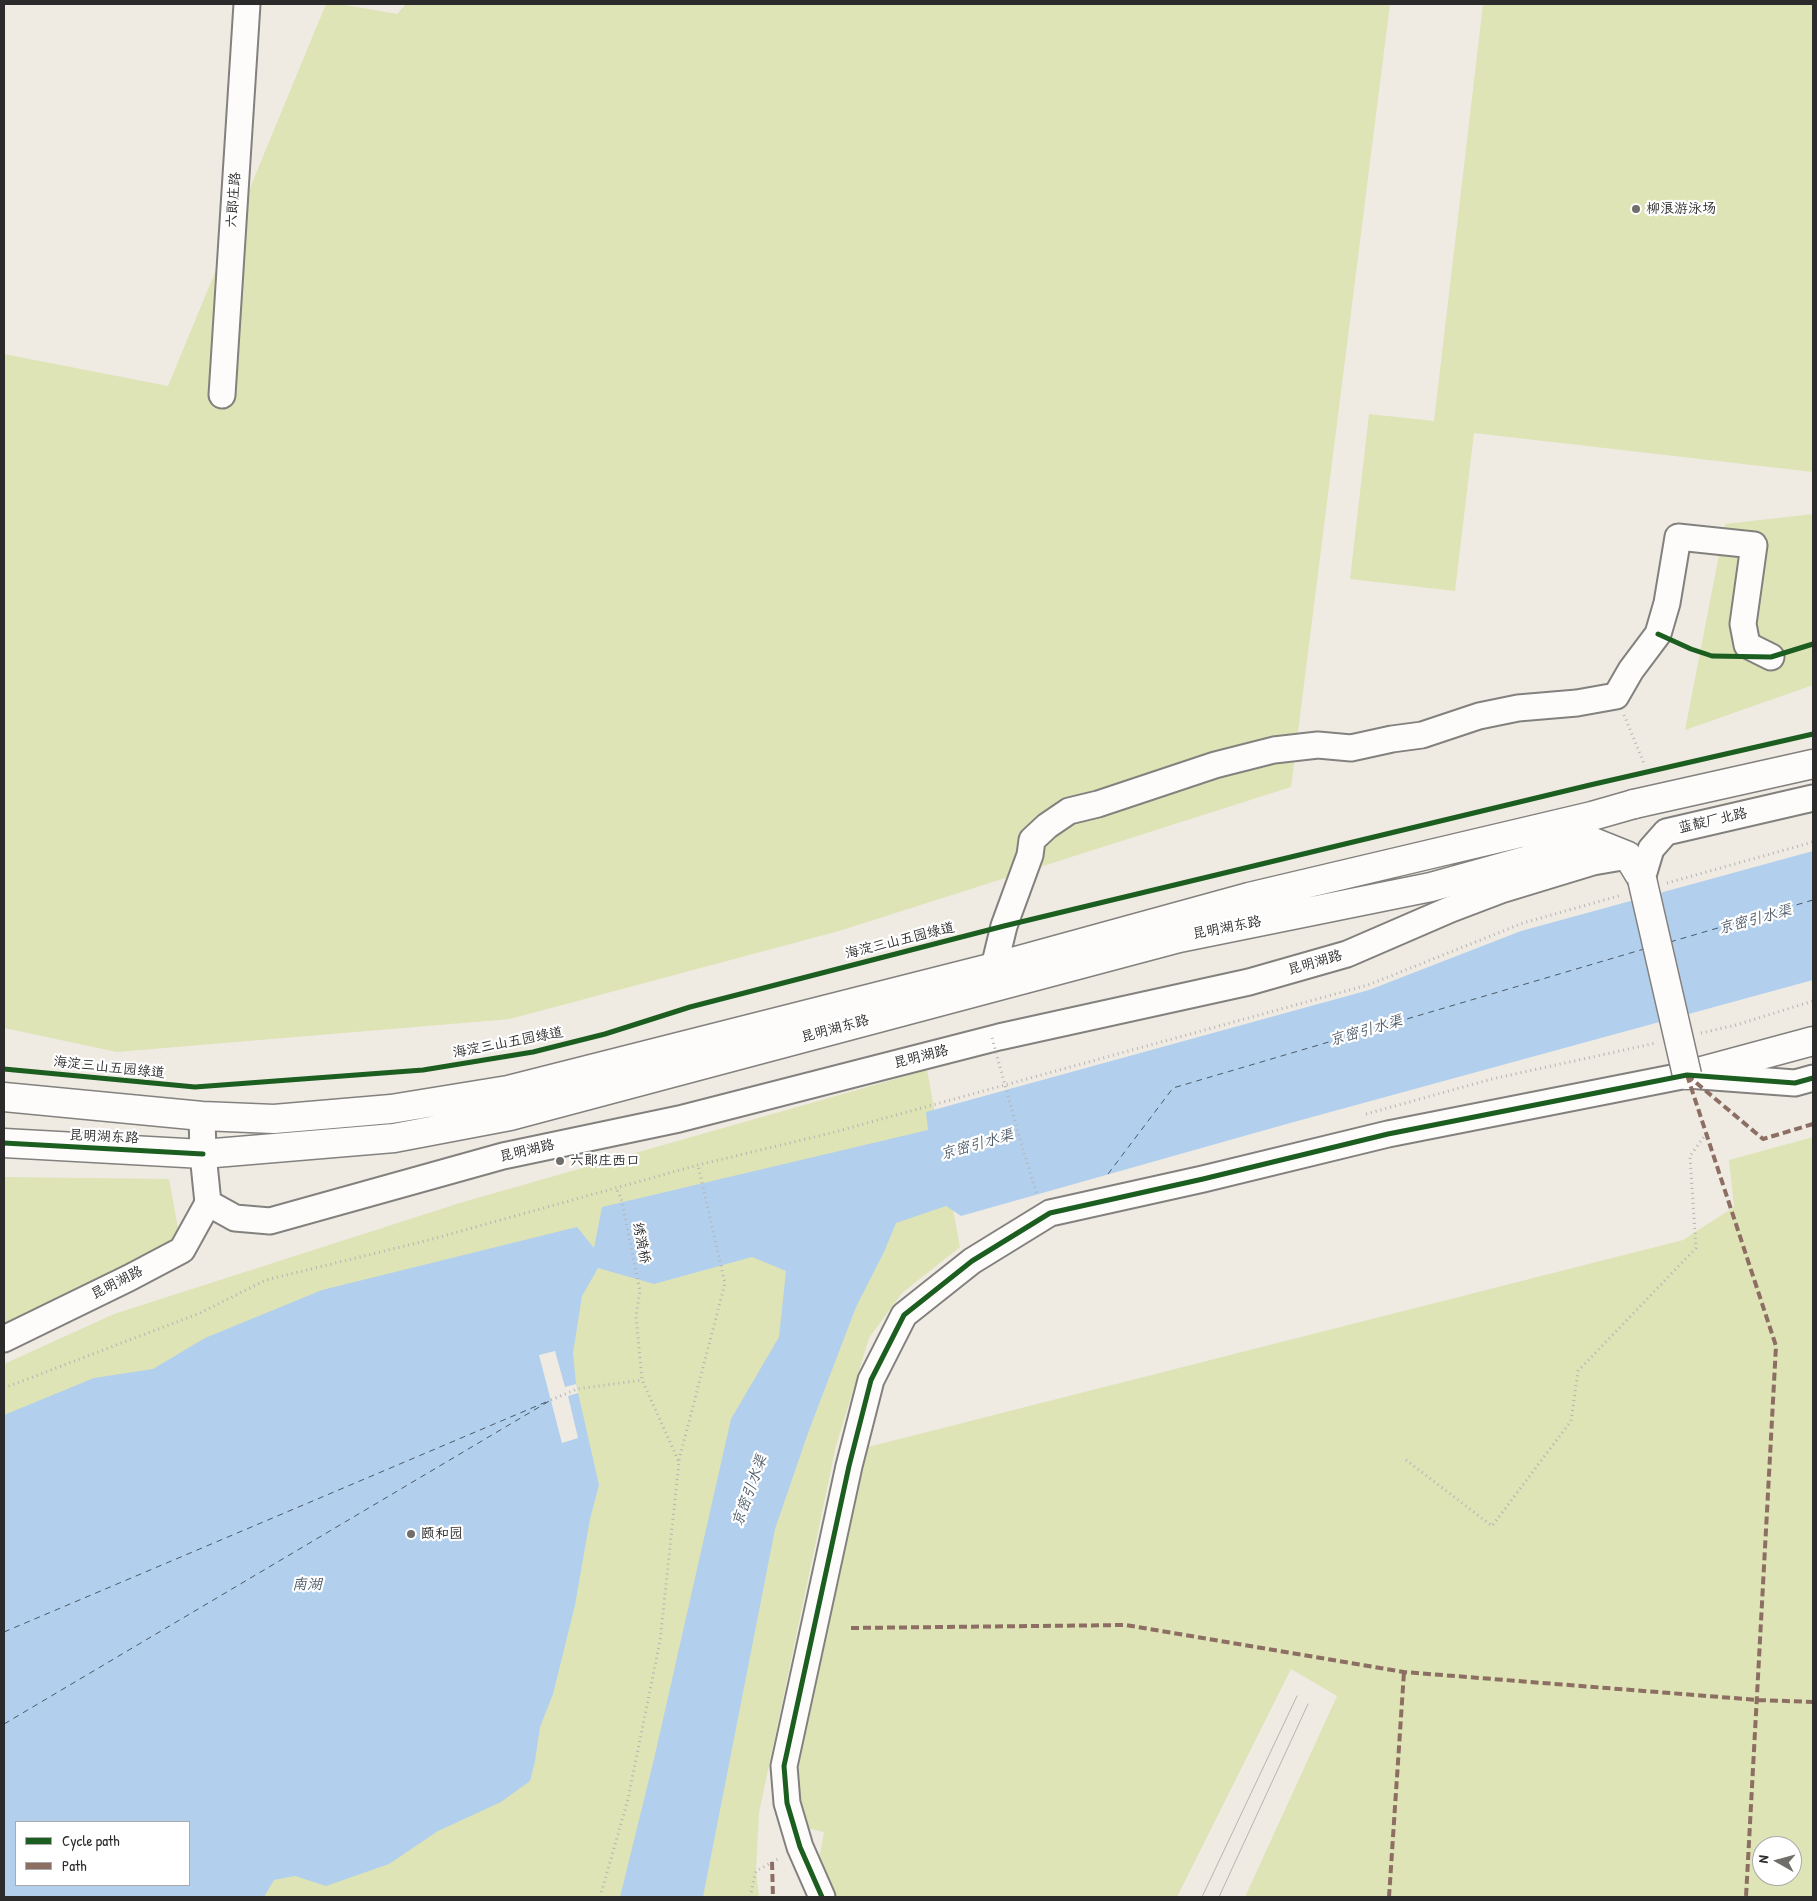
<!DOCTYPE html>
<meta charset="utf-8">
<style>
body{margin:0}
#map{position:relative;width:1817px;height:1901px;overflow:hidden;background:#efebe3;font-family:"Patrick Hand",sans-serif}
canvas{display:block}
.frame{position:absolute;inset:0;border:5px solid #2b2b2b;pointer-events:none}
.legend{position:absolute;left:15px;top:1821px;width:175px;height:65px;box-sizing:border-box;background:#fff;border:1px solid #aaa;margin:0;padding:6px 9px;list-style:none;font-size:15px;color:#2b2b2b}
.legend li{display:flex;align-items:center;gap:10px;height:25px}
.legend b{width:25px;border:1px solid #aaa}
.north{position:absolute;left:1752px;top:1836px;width:50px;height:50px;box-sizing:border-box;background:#fff;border:1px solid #aaa;border-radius:50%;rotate:277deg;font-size:14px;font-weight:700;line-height:20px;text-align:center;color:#2b2b2b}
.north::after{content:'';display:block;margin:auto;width:18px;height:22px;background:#706e6b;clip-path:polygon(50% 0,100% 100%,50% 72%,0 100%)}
</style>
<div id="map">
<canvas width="1817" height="1901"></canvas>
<div class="frame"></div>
<ul class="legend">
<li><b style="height:6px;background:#1b5e20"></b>Cycle path</li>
<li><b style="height:6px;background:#8d6e63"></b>Path</li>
</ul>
<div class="north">N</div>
</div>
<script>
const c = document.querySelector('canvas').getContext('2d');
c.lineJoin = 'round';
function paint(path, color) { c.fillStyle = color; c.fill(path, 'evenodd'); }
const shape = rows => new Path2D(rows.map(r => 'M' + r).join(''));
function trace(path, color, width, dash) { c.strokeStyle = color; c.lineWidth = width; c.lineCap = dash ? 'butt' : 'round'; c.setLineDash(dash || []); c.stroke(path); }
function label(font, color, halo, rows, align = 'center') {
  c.font = font + ' "Patrick Hand","LXGW WenKai TC",sans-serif'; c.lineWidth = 4.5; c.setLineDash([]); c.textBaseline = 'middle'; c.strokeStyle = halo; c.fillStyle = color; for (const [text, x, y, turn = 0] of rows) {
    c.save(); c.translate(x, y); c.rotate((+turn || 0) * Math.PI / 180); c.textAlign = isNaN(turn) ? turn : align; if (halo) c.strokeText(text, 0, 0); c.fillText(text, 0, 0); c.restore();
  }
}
paint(shape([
 [326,4,340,4,397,14,406,4,1390,4,1291,787,839,931,510,1019,117,1052,4,1028,4,354,168,386],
 [1483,4,1813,4,1813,472,1474,433,1455,591,1350,579,1369,414,1434,421],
 [1813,514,1813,685,1685,730,1725,524],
 [927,1070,960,1247,902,1293,869,1338,836,1446,759,1813,756,1871,759,1897,4,1897,4,1364,114,1314,463,1202],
 [16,1822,189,1822,189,1885,16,1885],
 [1813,1137,1813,1897,1245,1897,1337,1696,1291,1669,1177,1897,828,1897,817,1871,824,1832,807,1828,799,1819,789,1762,860,1449,1683,1240,1734,1207,1729,1160],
 [1762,1846,1792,1846,1792,1876,1762,1876],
 [4,1177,169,1179,182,1250,4,1339]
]), '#dee4b6');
paint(shape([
 [1813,851,1813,980,1283,1125,961,1216,946,1206,896,1223,884,1252,856,1307,808,1433,775,1529,703,1897,620,1897,654,1759,731,1419,779,1337,786,1271,752,1257,654,1284,598,1268,582,1296,573,1353,576,1384,599,1485,590,1519,575,1605,553,1694,540,1727,535,1761,530,1781,501,1802,438,1831,389,1864,326,1886,295,1876,274,1880,264,1897,4,1897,4,1415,94,1378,153,1369,205,1338,322,1290,577,1227,594,1248,602,1207,928,1130,926,1112,1369,990,1521,931],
 [16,1822,189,1822,189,1885,16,1885]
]), '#b2d0ee');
paint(shape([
 [555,1351,565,1387,576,1384,578,1393,568,1396,578,1438,562,1443,539,1355]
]), '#efebe3');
trace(shape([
 [1670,942,1813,900],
 [1108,1174,1173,1088,1644,949],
 [4,1632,546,1402],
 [4,1724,551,1400]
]), '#4c5967', 1, [6, 5]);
const minor = shape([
 [222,395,247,4],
 [1642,879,1651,849,1666,832,1813,798],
 [994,967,1004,926,1030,855,1032,840,1047,826,1069,811,1098,804,1215,765,1274,750,1318,745,1351,748,1392,739,1422,735,1479,716,1518,708,1577,703,1616,696,1631,670,1658,634,1667,603,1678,537,1754,545,1743,624,1747,645,1771,657],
 [208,1203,235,1218,270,1221,503,1156,679,1119,999,1037,1249,982,1347,954,1451,909,1501,890,1593,862,1628,856],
 [4,1339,129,1278,182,1250,208,1203,203,1154,202,1116],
 [822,1897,800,1847,787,1803,784,1766,849,1466,871,1380,904,1315,972,1261,1050,1213,1203,1179,1388,1134,1687,1075,1795,1083,1813,1078]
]);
const major = shape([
 [4,1097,202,1116,274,1119,391,1109,508,1090,994,967,1249,897,1592,816,1634,804],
 [4,1143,203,1154,394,1138,510,1116,1179,938,1431,887,1593,842,1628,856,1642,879]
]);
const highway = shape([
 [1634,804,1813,764],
 [1687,1075,1813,1041]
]);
trace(minor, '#83817e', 29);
trace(major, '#83817e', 31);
trace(highway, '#83817e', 31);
trace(shape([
 [1624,715,1645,766],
 [1667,883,1813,842],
 [1701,1033,1736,1025,1813,1001],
 [1366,1114,1492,1079,1656,1043],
 [1020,1139,1037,1195],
 [4,1388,200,1313,266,1280,429,1240,698,1165,831,1133,1368,985,1523,923,1622,895],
 [551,1400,577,1389,642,1380],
 [679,1460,725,1283,698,1165],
 [1406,1460,1492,1526,1571,1421,1578,1371,1696,1248,1690,1156,1706,1134],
 [600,1897,628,1799,660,1641,679,1462,642,1380,636,1316,640,1291,621,1198,616,1188],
 [750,1897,756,1871,780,1858]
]), '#b4b4b3', 3, [1, 4]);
trace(minor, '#fdfcfb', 25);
trace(major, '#fdfcfb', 28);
trace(highway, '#fdfcfb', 28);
trace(shape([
 [1202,1897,1297,1696],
 [1219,1897,1308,1704]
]), '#b4b4b3', 1);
const majorBridge = shape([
 [1642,879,1687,1075]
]);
trace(majorBridge, '#83817e', 31, []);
trace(shape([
 [992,1038,1020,1139]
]), '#b4b4b3', 3, [1, 4]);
trace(majorBridge, '#fdfcfb', 28);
trace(shape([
 [1687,1075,1776,1346,1746,1897],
 [1687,1075,1763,1139,1813,1124],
 [851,1628,1126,1625,1404,1672,1758,1700,1813,1702],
 [772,1862,773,1897],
 [1389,1897,1404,1672]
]), '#8d6e63', 4, [8, 4]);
trace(shape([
 [1658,634,1691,649,1712,656,1771,657,1813,644],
 [4,1069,195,1087,423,1070,533,1052,605,1034,690,1007,1004,926,1590,785,1813,734],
 [4,1143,203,1154],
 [822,1897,800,1847,787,1803,784,1766,849,1466,871,1380,904,1315,972,1261,1050,1213,1203,1179,1388,1134,1687,1075,1795,1083,1813,1078]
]), '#1b5e20', 5);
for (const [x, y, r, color] of [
 [1636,209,5,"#706e6b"],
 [560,1161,5,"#706e6b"],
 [411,1534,5,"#706e6b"]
]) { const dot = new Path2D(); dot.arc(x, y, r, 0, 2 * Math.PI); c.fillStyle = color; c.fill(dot); trace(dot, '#fff', 2); }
label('14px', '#2b2b2b', '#fff', [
 ["六郎庄路",234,200,-86],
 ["蓝靛厂北路",1713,821,-13],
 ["昆明湖东路",1227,928,-11],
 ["海淀三山五园绿道",900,941,-14],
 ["昆明湖路",1315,963,-16],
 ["昆明湖东路",835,1029,-15],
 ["海淀三山五园绿道",508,1043,-11],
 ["昆明湖路",921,1057,-14],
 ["海淀三山五园绿道",109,1068,6],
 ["昆明湖东路",104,1137,3],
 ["昆明湖路",527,1151,-13],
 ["绣漪桥",641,1243,79],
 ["昆明湖路",117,1283,-27]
]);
label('14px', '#2b2b2b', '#fff', [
 ["柳浪游泳场",1646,209],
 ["六郎庄西口",570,1161],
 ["颐和园",421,1534]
], 'left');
label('italic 15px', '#4c5967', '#fff', [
 ["京密引水渠",1755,920,-15],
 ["京密引水渠",1366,1031,-16],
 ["京密引水渠",977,1145,-16],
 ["京密引水渠",750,1491,-70],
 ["南湖",307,1585]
]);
</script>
